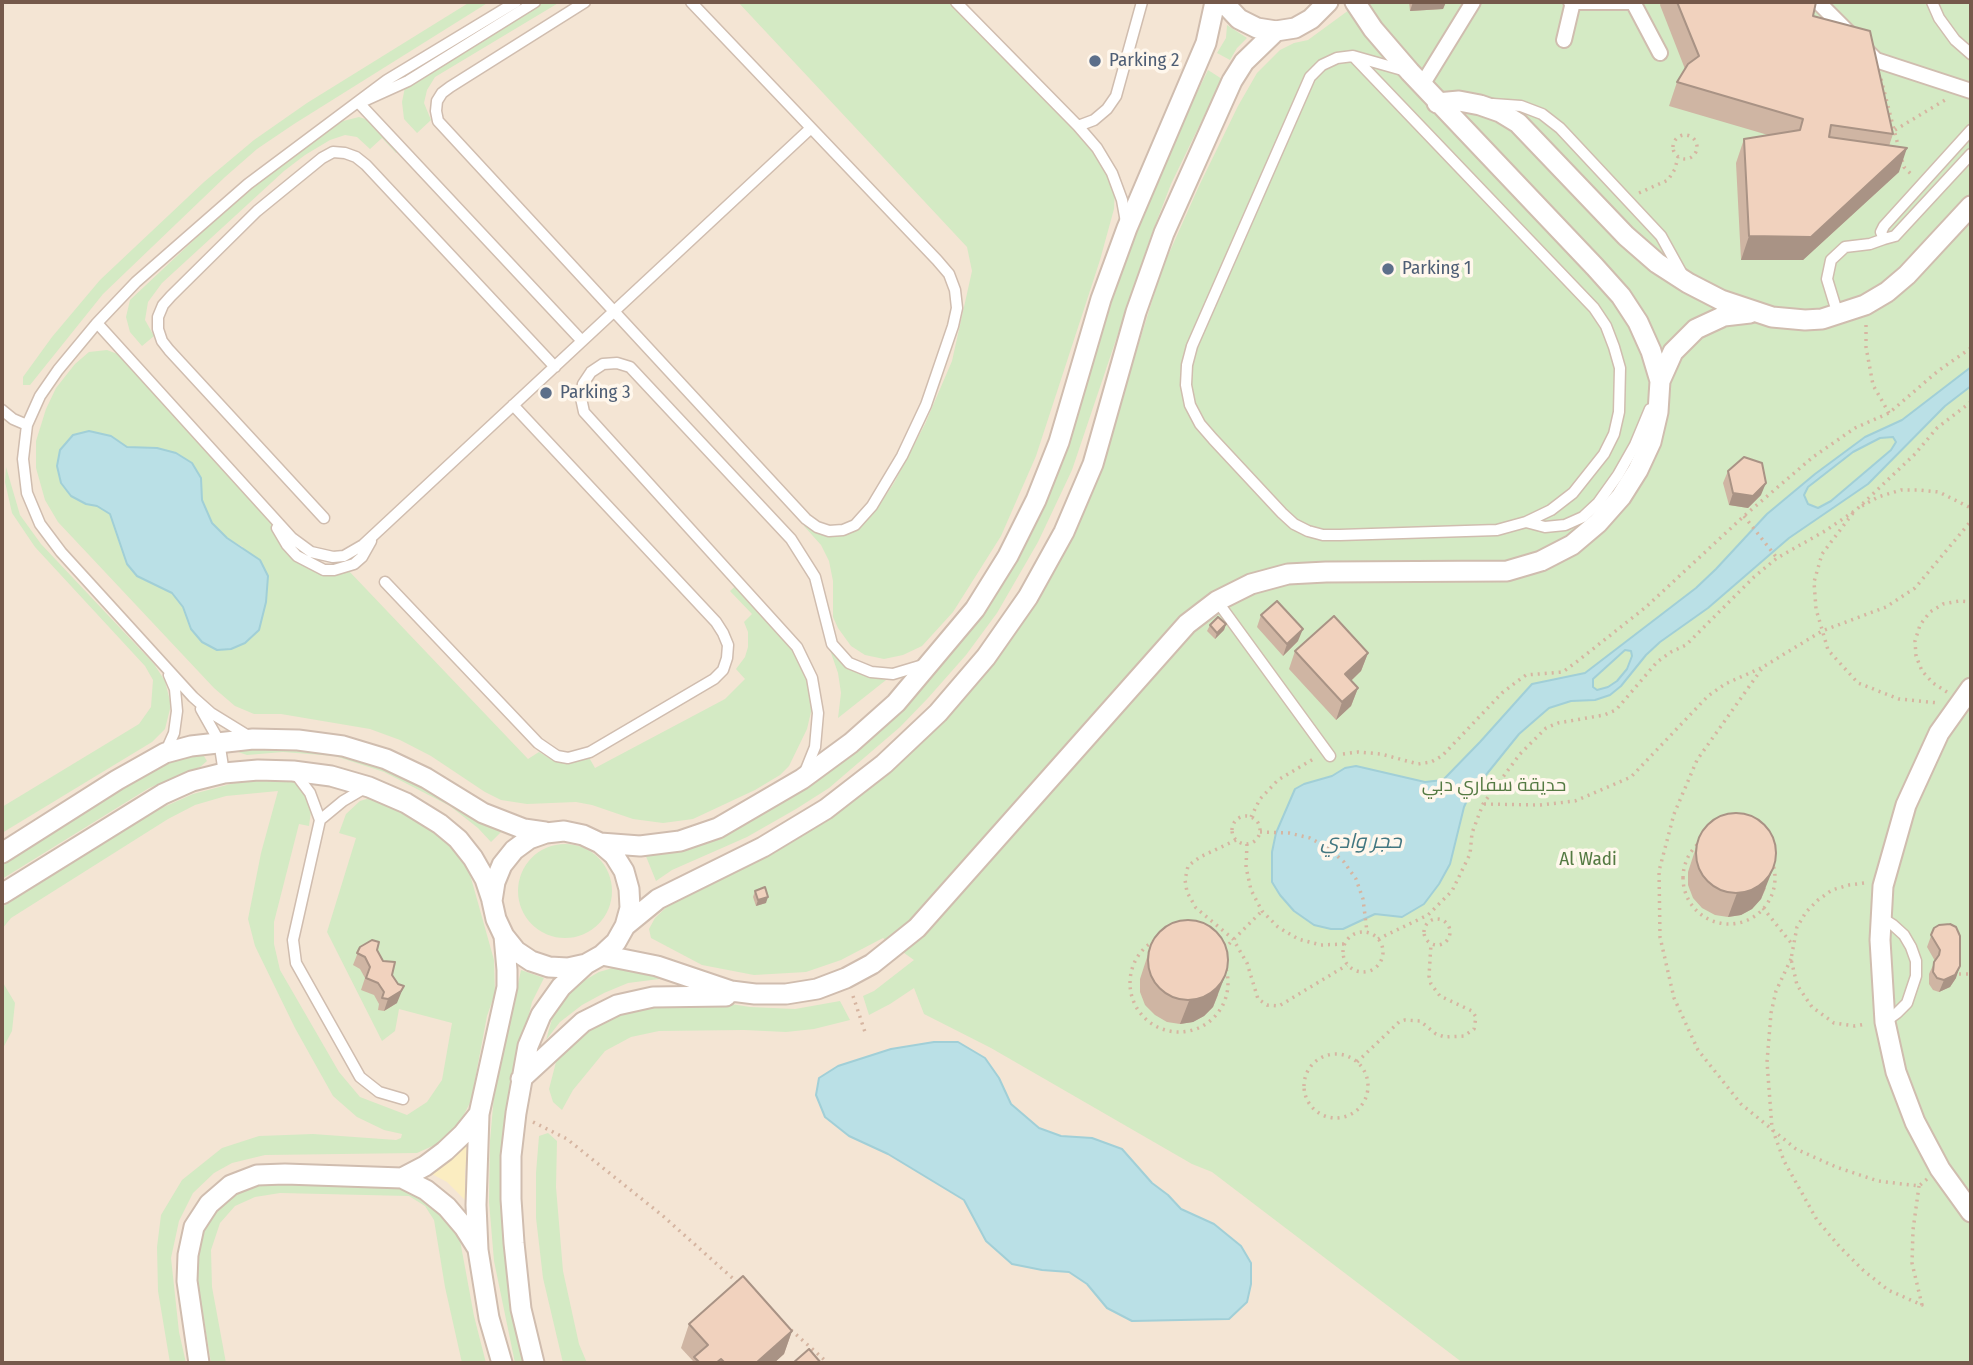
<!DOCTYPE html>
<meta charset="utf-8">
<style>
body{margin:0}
#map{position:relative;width:1973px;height:1365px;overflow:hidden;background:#fcf3e6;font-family:"Fira Sans Condensed",sans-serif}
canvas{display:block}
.frame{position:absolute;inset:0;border:4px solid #75594b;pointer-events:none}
</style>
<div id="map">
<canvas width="1973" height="1365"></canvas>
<div class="frame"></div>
</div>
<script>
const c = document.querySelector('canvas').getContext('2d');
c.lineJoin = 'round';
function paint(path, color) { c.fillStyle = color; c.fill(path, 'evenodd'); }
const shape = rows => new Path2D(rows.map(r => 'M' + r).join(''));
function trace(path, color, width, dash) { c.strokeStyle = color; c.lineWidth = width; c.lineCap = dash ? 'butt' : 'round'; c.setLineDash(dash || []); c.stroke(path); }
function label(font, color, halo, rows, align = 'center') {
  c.font = font + ' "Fira Sans Condensed",Cairo,sans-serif'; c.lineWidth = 7; c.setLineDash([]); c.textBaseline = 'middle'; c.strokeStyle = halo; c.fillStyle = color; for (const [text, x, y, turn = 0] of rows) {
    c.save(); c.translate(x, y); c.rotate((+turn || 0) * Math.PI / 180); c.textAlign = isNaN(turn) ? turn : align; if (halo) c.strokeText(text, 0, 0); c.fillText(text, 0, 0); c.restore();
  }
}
paint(shape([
 [2,2,1971,2,1971,1363,2,1363]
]), '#f4e5d4');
paint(shape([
 [470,2,489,2,294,124,257,149,225,177,103,294,30,385,23,385,23,377,52,337,100,280,204,182,254,140,307,103],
 [533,2,560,2,435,77,427,90,424,103,431,120,417,133,404,119,402,102,405,87],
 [738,2,958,2,1083,139,1109,172,1115,187,1114,209,1100,260,1036,456,1001,536,953,612,922,646,903,655,884,659,865,655,851,646,838,628,833,617,833,581,829,561,821,545,804,526,812,520,826,535,836,537,858,524,880,504,894,483,925,424,952,361,972,271,967,247],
 [1350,2,1971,2,1971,1363,1463,1363,1212,1172,1192,1164,991,1048,924,1014,914,988,890,1004,869,1015,863,996,874,991,914,960,883,938,841,960,806,972,754,975,702,965,651,938,649,929,655,918,672,902,773,852,977,679,1007,646,1036,599,1106,449,1162,269,1199,186,1238,106,1257,73,1280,50,1294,43,1308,40,1349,10],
 [1227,25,1247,38,1237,48,1230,60,1217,53,1226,38],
 [1208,70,1222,79,1171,184,1151,236,1072,470,1038,542,997,613,966,655,928,698,900,727,829,788,796,809,747,837,672,870,656,881,645,854,816,775,986,602,1152,185],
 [359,117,375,122,401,148,396,153,382,138,370,149,357,137,345,135,330,140,305,155,284,171,162,283,148,302,145,320,154,336,142,346,130,332,126,317,130,300,275,164,343,121],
 [107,350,120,355,315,566,347,569,528,759,539,752,556,762,572,761,587,754,595,768,725,699,745,679,736,669,745,657,748,647,748,632,744,622,752,614,730,591,740,582,798,645,814,699,807,729,789,766,780,775,755,790,693,819,663,823,633,819,592,805,576,802,527,804,501,800,485,792,431,756,400,740,370,729,281,714,254,714,235,706,214,688,58,522,45,500,36,468,36,441,46,409,56,388,75,364,89,352],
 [90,431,110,436,127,447,157,448,201,478,202,500,212,523,227,538,243,547,191,629,183,607,172,593,121,547,117,529,110,514,97,506,73,435],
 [6,467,20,515,41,544,154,664,165,681,171,705,165,729,152,742,2,833,2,807,139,724,151,707,153,680,145,666,35,547,12,513,5,482],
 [830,650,848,667,868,676,886,680,838,718,841,693,838,673],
 [240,744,364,750,504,829,491,842,478,828,450,806,384,772,335,756,283,752,247,755,238,752],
 [202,753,207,761,200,767,149,788,2,879,2,862,140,776,169,760],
 [282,780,299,783,309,794,311,811,309,826,299,824,274,922,274,944,280,970,339,1072,360,1097,407,1115,427,1102,442,1080,452,1023,399,1009,395,1031,382,1041,327,932,356,838,339,833,346,814,360,801,376,796,450,838,466,862,473,885,494,960,495,993,487,1016,471,1101,460,1122,437,1144,417,1153,265,1155,232,1163,214,1173,193,1193,179,1221,171,1258,179,1332,186,1363,170,1363,158,1291,157,1247,161,1215,182,1180,222,1148,259,1136,313,1134,396,1140,401,1138,402,1134,384,1130,357,1117,333,1096,295,1028,255,946,248,919,261,853,278,791,226,796,195,805,168,819,11,918,2,929,2,907,157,810,193,794,242,781],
 '518 891a47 47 0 1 1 94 0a47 47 0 1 1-94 0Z',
 [623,965,675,977,628,983,604,993,582,1005,560,1022,546,1040,554,1012,573,987,599,972],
 [521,970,544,978,532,1002,511,1087,530,1363,515,1363,494,1261,489,1202,490,1141,494,1095],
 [2,981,15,1003,12,1031,2,1050],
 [674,995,750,1007,795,1009,840,1001,850,1020,814,1029,786,1032,744,1030,659,1031,631,1037,605,1051,573,1090,562,1110,553,1102,549,1089,556,1062,569,1040,593,1018],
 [548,1133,557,1141,556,1187,563,1271,579,1344,587,1363,563,1363,543,1278,536,1218,536,1173,539,1136],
 [268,1180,417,1185,457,1224,474,1316,486,1363,462,1363,445,1287,434,1220,425,1206,409,1196,280,1193,255,1197,235,1206,220,1223,211,1250,212,1287,226,1363,211,1363,196,1271,196,1244,206,1218,237,1189]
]), '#d4eac4');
paint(shape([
 [468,1142,465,1172,465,1200,447,1182,430,1173,452,1159]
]), '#fbedc1');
const water = shape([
 [1971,367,1971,386,1945,406,1868,484,1789,538,1708,608,1660,642,1646,655,1621,686,1610,695,1595,700,1571,701,1549,708,1519,734,1469,796,1464,807,1450,864,1439,884,1424,904,1402,917,1375,914,1343,929,1331,929,1314,925,1294,911,1280,895,1272,882,1272,852,1276,833,1295,789,1304,784,1332,776,1345,768,1356,766,1425,782,1443,780,1480,742,1532,684,1585,673,1696,588,1716,569,1767,514,1815,474,1865,437,1902,420,1971,367],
 [1893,437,1896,442,1891,450,1831,501,1818,508,1808,504,1804,495,1808,487,1853,452,1880,438,1893,437],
 [1625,650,1631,651,1632,656,1627,669,1617,681,1608,687,1597,690,1593,687,1593,679,1625,650],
 [89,431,111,436,127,447,157,448,176,453,192,463,201,478,202,500,212,523,227,538,260,560,268,576,266,602,259,630,245,643,231,649,217,650,202,642,191,629,183,607,172,593,137,576,127,564,110,514,97,506,86,504,71,496,61,483,57,466,60,450,73,435,89,431],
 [934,1042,958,1042,985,1058,999,1078,1011,1104,1039,1128,1061,1136,1092,1138,1122,1149,1152,1183,1168,1195,1181,1209,1214,1224,1241,1246,1251,1263,1251,1284,1247,1302,1229,1319,1132,1321,1107,1308,1087,1284,1069,1272,1042,1270,1012,1264,986,1241,964,1200,888,1154,849,1136,825,1117,816,1095,819,1078,838,1066,891,1049,934,1042]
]);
paint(water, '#bae0e6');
trace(water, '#a1cfd7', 2);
const service = shape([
 [585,2,450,87,442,93,437,101,436,111,438,121,806,519,817,527,829,531,843,530,855,525,872,506,902,456,926,405,953,326,957,308,955,290,949,274,937,260,691,2],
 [956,2,1078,126,1097,148,1112,173,1122,200,1126,222],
 [1932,2,1939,18,1955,40,1971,54],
 [1353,56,1594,308,1606,326,1614,347,1620,368,1619,412,1614,434,1604,454,1573,493,1551,510,1526,522,1497,530,1340,535,1323,535,1308,531,1294,524,1282,513,1213,439,1200,424,1190,405,1186,385,1187,365,1192,346,1310,77,1322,65,1337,58,1353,56],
 [1353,56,1406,71],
 [366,100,408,81,535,2],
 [359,103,582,341],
 [1493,104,1521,106,1542,114,1560,128,1661,236,1682,274],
 [1078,126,1094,120,1107,109,1116,96,1142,2],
 [1971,130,1884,226,1881,232,1884,239,1895,236,1971,154],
 [1838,315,1827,279,1831,260,1845,247,1870,244,1884,239],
 [97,323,292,538,311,552,333,557,344,556,363,545,811,128],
 [2,410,13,419,27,425],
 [324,518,169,350,162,341,158,329,158,317,163,305,171,296,257,211,322,158,333,152,345,153,356,157,366,165,555,367],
 [1526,522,1545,527,1565,525,1583,517,1598,503,1618,475,1635,445,1650,409],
 [277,528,287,545,297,556,324,570,334,570,354,564,362,557,371,541],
 [385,582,538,743,557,756,568,758,590,752,714,679,723,670,727,658,728,645,723,633,716,622,513,405],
 [1217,601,1330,756],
 [201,709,219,741,224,773],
 [250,737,211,713,193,697,61,552,40,524,27,493,23,459,27,425,40,396,58,370,97,323,136,282,248,184,387,80,516,2],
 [166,751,174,733,177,711,175,689,169,675],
 [805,772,815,747,818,713,812,678,797,647,584,412,581,398,583,384,591,372,603,364,617,363,630,367,791,539,815,577,832,644,849,663,871,672,893,674,923,665],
 [295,773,310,793,320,820,293,940,296,963,360,1077,379,1092,403,1099],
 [320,820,343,801,365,788],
 [1882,918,1893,925,1904,935,1911,947,1916,961,1916,976,1907,1003,1897,1013,1886,1021]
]);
const pedestrian = shape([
 [1571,2,1633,2],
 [1633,2,1660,53],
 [1818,2,1876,60,1971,91],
 [1564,40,1573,2],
 [1422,85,1473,2]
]);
const minor = shape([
 [1223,2,1239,19,1257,28,1276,31,1295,28,1311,19,1328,2],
 [1437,103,1459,101,1480,105,1500,112,1518,123,1626,236,1657,263,1688,283,1721,300,1772,317,1805,320,1822,319,1865,305,1887,292,1907,275,1971,206],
 [1660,381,1673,352,1696,329,1724,316,1750,313],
 [1971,688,1939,733,1906,805,1883,886,1880,940,1885,1022,1896,1072,1915,1122,1940,1169,1971,1212],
 [600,843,640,846,680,841,718,828,802,779,851,743,896,703,975,609,1008,556,1036,500,1059,442,1101,299,1127,228,1206,43,1215,2],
 [2,853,117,780,165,753,191,746,253,739,298,740,343,746,386,759,426,778,483,813,524,829,545,832],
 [2,894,163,794,192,781,224,773,258,770,293,771,331,776,369,787,406,803,440,824,458,839,473,858,485,879,492,900],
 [625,926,658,899,763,847,826,809,884,764,938,713,986,657,1028,597,1064,532,1093,464,1136,312,1164,233,1232,81,1244,62,1276,31],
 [602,955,657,966,731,991,755,994,786,994,817,989,846,978,872,964,917,928,1187,624,1217,601,1251,584,1288,574,1326,572,1507,571,1541,561,1572,545,1598,523,1621,497,1638,470,1651,442,1658,412,1660,381,1651,351,1638,322,1621,296,1595,267,1410,72,1373,29,1355,2],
 [521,1079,583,1022,617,1005,653,997,726,996],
 [402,1178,425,1166,445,1151,463,1134,479,1114],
 [199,1363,187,1281,188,1255,194,1227,209,1204,231,1185,257,1175,285,1174,402,1178,426,1190,447,1207,464,1227,476,1246],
 [502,1363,489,1318,478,1250,476,1205,479,1114,507,987,507,970,504,936,496,919,492,901,495,882,502,865,514,850,529,839,546,833,564,831,583,835,600,843,614,855,624,871,629,889,630,908,625,926,616,942,602,955,586,964,568,968,549,967,531,961,516,951,504,936],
 [534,1363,521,1309,514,1243,511,1199,511,1156,516,1113,528,1046,541,1015,561,987,586,964]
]);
trace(service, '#d0bdaf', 13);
trace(pedestrian, '#d0bdaf', 18);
trace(minor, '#d0bdaf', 23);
trace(shape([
 [1881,79,1899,149],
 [1895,130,1945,100],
 '1673 147a12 12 0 1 1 24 0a12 12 0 1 1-24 0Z',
 [1902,160,1904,167,1913,176],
 [1639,193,1668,180,1675,169,1678,157],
 [1866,325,1866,347,1873,385,1889,413],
 [1862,506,1878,497,1901,490,1919,490,1939,492,1971,508],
 [1853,513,1822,554,1814,582,1816,609,1828,650,1858,683,1899,699,1939,703],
 [1744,516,1777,558],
 [1947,692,1933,683,1922,671,1916,656,1915,641,1920,625,1930,612,1943,604,1959,601,1971,602],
 [1343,754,1358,752,1381,754,1418,764,1431,762,1442,756,1502,693,1515,683,1526,675,1563,672,1579,660,1646,607,1744,516,1813,457,1855,428,1889,413,1938,371,1971,348],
 [1484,804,1540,805,1575,801,1631,777,1708,696,1725,684,1761,668],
 '1232 830a14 14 0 1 1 28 0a14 14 0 1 1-28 0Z',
 [1251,817,1260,799,1278,780,1315,758],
 [1260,832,1289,833,1310,838,1328,848,1344,862,1356,879,1363,899,1367,932],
 '1683 878a46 46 0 1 1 92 0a46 46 0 1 1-92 0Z',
 [1236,840,1200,857,1188,866,1185,880,1187,892,1196,908,1233,939,1247,963,1258,999,1267,1005,1279,1006,1347,965],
 [1247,844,1246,867,1251,890,1262,911,1278,927,1298,939,1321,945,1344,944],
 [1864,883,1849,885,1832,890,1818,900,1806,912,1797,927,1791,959,1797,985,1812,1007,1834,1023,1855,1026,1866,1024],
 [1763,908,1792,944],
 '1424 932a13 13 0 1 1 26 0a13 13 0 1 1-26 0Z',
 '1343 952a20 20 0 1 1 40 0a20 20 0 1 1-40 0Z',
 '1130 983a49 49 0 1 1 98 0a49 49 0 1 1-98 0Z',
 [1378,939,1428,915,1452,891,1470,854,1472,833,1483,804,1520,754,1546,728,1558,723,1604,715,1616,710,1657,662,1671,652,1686,645,1754,577,1777,558,1825,531,1856,510,1915,454,1937,428,1971,402],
 [1224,949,1262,911],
 [1791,959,1776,991,1771,1013,1767,1062,1772,1128,1784,1161,1817,1220,1839,1246,1863,1270,1888,1290,1922,1305,1912,1263,1913,1230,1919,1186],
 [1952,974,1971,974],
 [853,996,866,1035],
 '1304 1086a32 32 0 1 1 64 0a32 32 0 1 1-64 0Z',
 [1357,1062,1399,1022,1405,1020,1420,1021,1436,1034,1445,1037,1464,1036,1474,1029,1476,1017,1472,1011,1440,996,1431,984,1429,976,1431,944],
 [533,1122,567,1139,663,1216,738,1283],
 [1927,1179,1919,1186,1878,1181,1836,1167,1796,1149,1741,1104,1698,1050,1674,998,1660,937,1659,871,1674,814,1697,760,1763,667,1822,631,1886,607,1915,588,1971,521],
 [791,1330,828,1363]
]), '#d6b5a1', 3.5, [2, 5]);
trace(service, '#fff', 10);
trace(pedestrian, '#fff', 14);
trace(minor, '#fff', 19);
paint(shape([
 [1409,2,1446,2,1443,9,1410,11],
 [1661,2,1816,2,1813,16,1893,134,1889,146,1899,172,1803,260,1741,260,1736,163,1744,139,1768,135,1669,106,1677,82,1685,69,1660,5],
 [1728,471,1761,495,1748,508,1729,505,1723,483],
 [1261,615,1298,641,1283,656,1257,627],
 [1226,624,1224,630,1215,639,1207,631,1210,625],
 [1295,651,1368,653,1361,671,1351,681,1358,688,1351,706,1336,720,1289,669],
 [1700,835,1766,888,1761,899,1752,909,1741,915,1728,917,1715,915,1702,908,1693,898,1688,885,1688,872],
 [755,891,766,903,756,906,753,897],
 [1934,928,1956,978,1950,987,1939,992,1933,990,1929,984,1929,974,1935,961,1927,947],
 [1152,942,1218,995,1213,1007,1204,1016,1193,1022,1180,1024,1167,1022,1155,1015,1145,1005,1140,992,1140,979],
 [360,947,377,950,392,975,397,1003,384,1011,378,1010,379,1004,374,995,361,990,365,978,360,969,353,965],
 [689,1324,792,1331,784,1354,774,1363,692,1363,693,1361,681,1348]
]), '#cfb5a3');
paint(shape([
 [1413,2,1446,2,1443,9,1410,11],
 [1907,148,1899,172,1803,260,1741,260,1749,236],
 [1766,483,1761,495,1748,508,1729,505,1733,493],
 [1226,624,1224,630,1215,639,1217,633],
 [1303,629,1298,641,1283,656,1287,644],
 [1368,653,1361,671,1339,692,1345,674],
 [1358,688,1351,706,1336,720,1342,702],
 [1775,864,1761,899,1752,909,1741,915,1728,917,1737,893],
 [768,897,766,903,756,906,758,900],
 [1960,966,1956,978,1950,987,1939,992,1944,980],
 [1227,971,1213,1007,1204,1016,1193,1022,1180,1024,1189,1001],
 [404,986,397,1003,384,1011,388,999],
 [792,1331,784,1354,774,1363,756,1363]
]), '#a99385');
const building = shape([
 [1677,2,1816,2,1813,16,1870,31,1893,134,1831,125,1829,137,1907,148,1811,237,1749,236,1744,139,1800,130,1803,119,1677,82,1688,64,1699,56,1677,2],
 [1744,457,1762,463,1766,483,1753,496,1733,493,1728,471,1744,457],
 [1277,601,1303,629,1287,644,1261,615,1277,601],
 [1334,616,1368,653,1345,674,1358,688,1342,702,1295,651,1334,616],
 [1218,617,1226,624,1217,633,1210,625,1218,617],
 '1696 853a40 40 0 1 1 80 0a40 40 0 1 1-80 0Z',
 [765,887,768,897,758,900,755,891,765,887],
 '1148 960a40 40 0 1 1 80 0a40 40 0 1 1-80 0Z',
 [1950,924,1956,927,1960,936,1960,966,1955,975,1944,980,1937,978,1933,972,1934,962,1939,955,1940,950,1931,935,1934,928,1939,925,1950,924],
 [372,940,379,942,377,950,383,961,395,962,392,975,398,984,404,986,401,991,388,999,382,998,384,992,378,983,366,978,370,967,365,957,357,953,360,947,372,940],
 [743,1276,792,1331,756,1363,725,1363,721,1359,716,1363,700,1363,694,1357,708,1345,689,1324,743,1276],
 [809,1349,821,1363,793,1363,809,1349]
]);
paint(building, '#f1d2be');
trace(building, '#a99385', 2);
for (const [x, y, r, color] of [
 [1095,61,7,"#5c6f8a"],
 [1388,269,7,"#5c6f8a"],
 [546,393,7,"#5c6f8a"]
]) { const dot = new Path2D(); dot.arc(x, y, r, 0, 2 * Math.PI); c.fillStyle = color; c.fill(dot); trace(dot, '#fff7ec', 2.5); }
label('19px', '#4e5e75', '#fff7ec', [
 ["Parking 2",1109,61],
 ["Parking 1",1402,269],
 ["Parking 3",560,393]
], 'left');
label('19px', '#547a42', '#fff7ec', [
 ["حديقة سفاري دبي",1494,786],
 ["Al Wadi",1588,860]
]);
label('italic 21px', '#427781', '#fff7ec', [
 ["حجر وادي",1361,842]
]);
</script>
